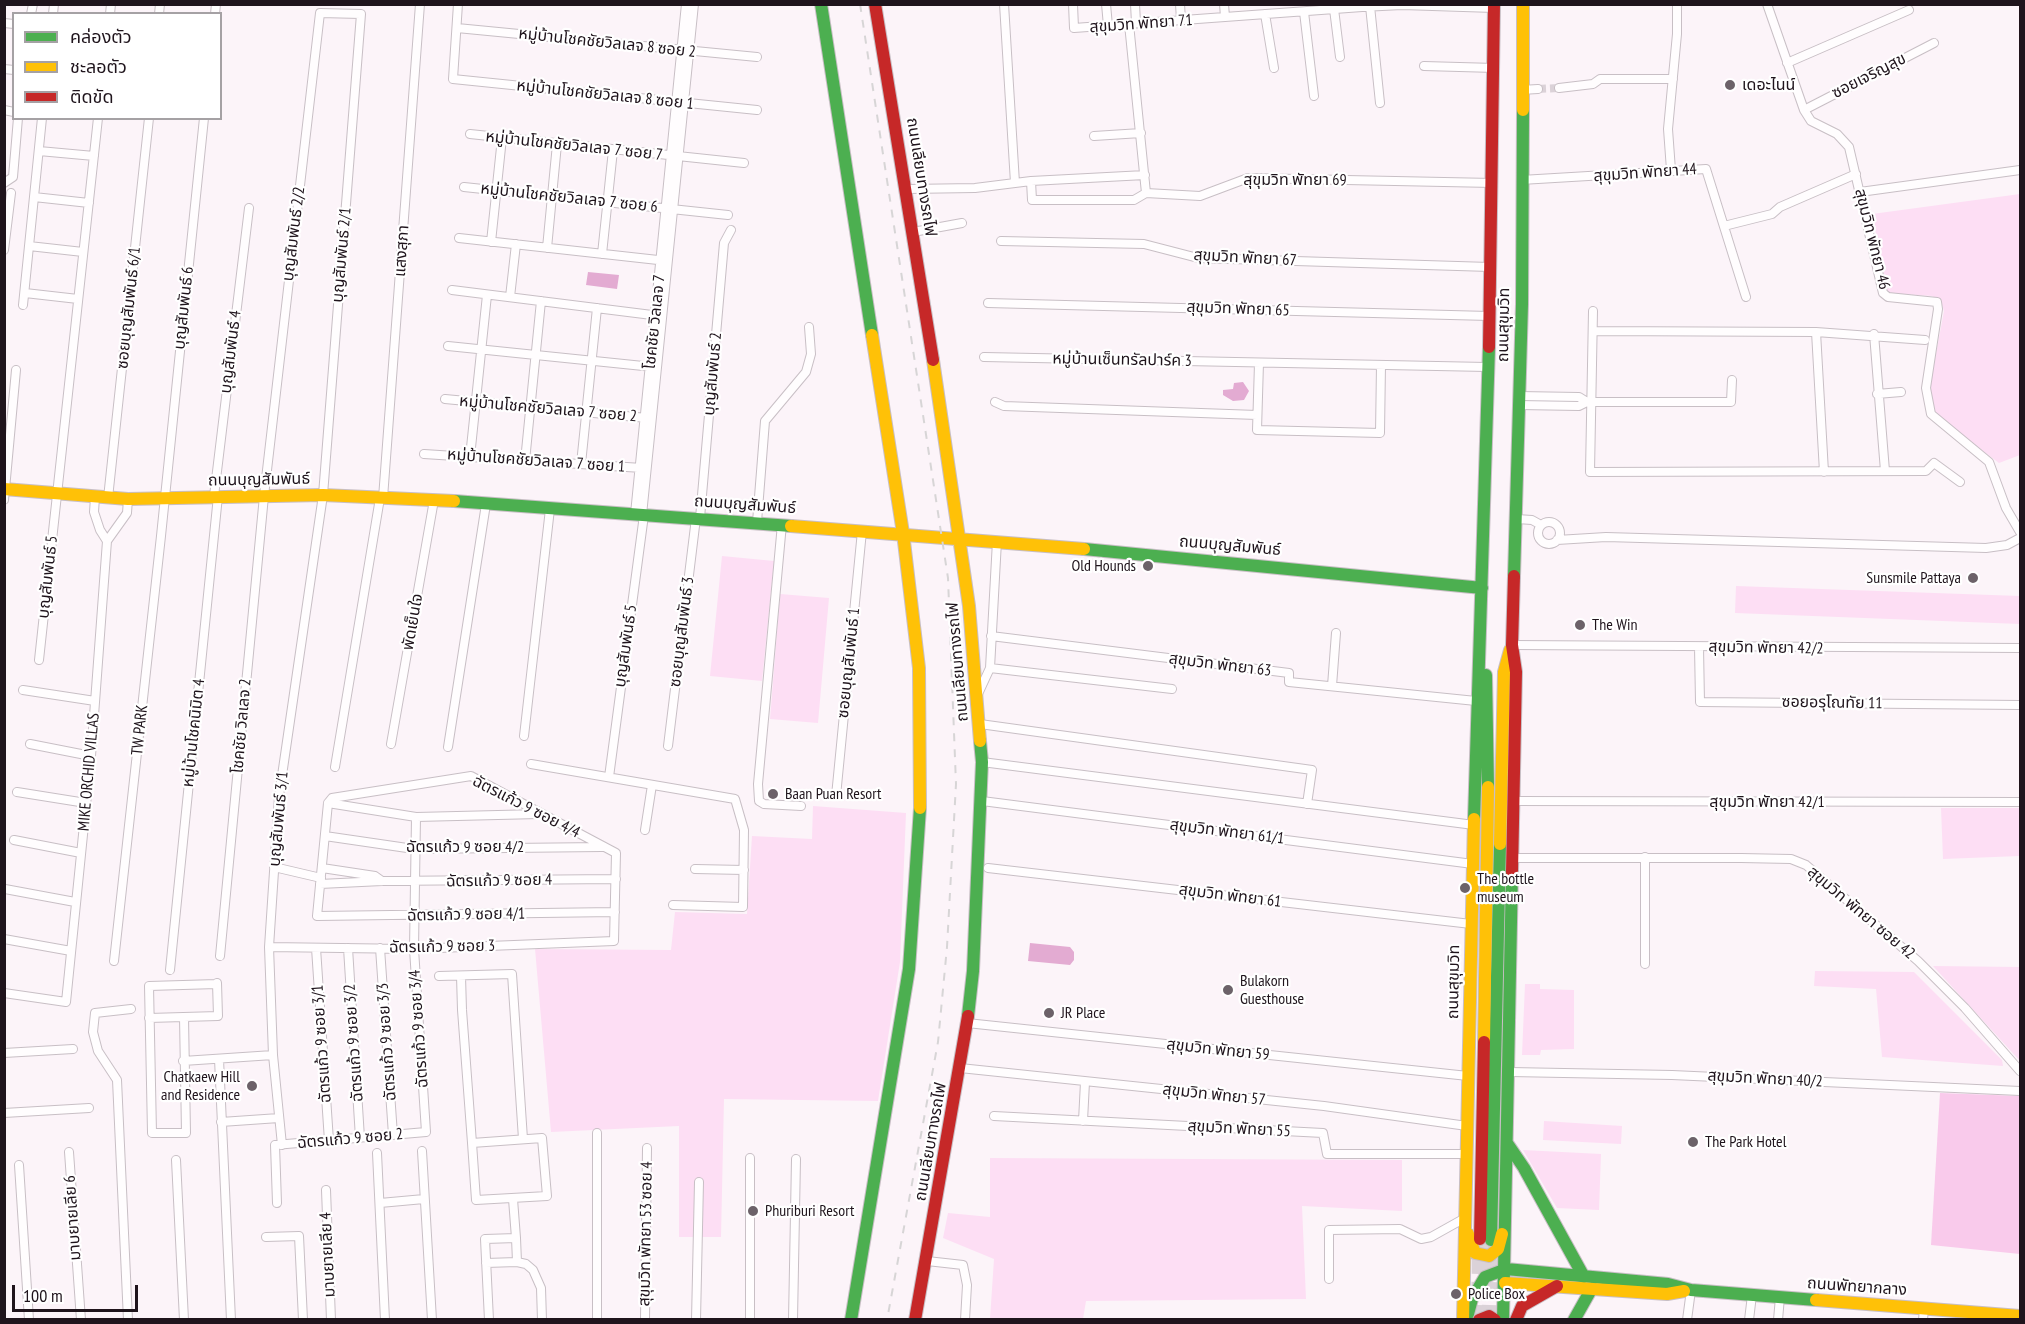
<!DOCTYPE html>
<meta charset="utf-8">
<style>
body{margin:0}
#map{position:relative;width:2025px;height:1324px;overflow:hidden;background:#fcf4f9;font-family:"PT Sans Narrow","Noto Sans Thai",sans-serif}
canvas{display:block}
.frame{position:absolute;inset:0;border:6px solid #1f141c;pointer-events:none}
.legend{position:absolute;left:12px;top:12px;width:210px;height:108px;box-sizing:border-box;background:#fff;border:2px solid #a5a1a4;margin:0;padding:8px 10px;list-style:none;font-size:18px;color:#1f141c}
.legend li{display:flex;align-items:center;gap:12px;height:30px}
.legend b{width:30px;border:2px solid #a5a1a4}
.scale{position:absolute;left:12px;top:1285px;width:126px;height:27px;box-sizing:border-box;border:3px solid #1f141c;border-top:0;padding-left:8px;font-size:18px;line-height:21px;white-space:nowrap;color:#1f141c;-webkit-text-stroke:4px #fff;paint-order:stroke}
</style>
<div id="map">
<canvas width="2025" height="1324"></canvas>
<div class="frame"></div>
<ul class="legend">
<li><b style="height:8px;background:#4caf50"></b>คล่องตัว</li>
<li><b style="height:8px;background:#ffc107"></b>ชะลอตัว</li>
<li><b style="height:8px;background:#c62828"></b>ติดขัด</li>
</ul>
<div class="scale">100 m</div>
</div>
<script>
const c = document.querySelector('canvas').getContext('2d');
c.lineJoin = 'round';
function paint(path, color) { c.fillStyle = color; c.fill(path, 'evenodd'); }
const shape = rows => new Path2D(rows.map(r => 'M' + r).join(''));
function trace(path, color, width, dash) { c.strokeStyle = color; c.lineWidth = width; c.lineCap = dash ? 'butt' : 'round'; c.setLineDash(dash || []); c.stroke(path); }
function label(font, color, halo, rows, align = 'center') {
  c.font = font + ' "PT Sans Narrow","Noto Sans Thai",sans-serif'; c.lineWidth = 4.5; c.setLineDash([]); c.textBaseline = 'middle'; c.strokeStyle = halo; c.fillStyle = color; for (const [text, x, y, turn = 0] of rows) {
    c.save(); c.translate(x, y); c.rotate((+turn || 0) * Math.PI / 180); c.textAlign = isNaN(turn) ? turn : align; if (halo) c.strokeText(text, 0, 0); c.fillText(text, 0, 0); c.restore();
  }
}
paint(shape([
 [2020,194,2020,455,1999,463,1939,418,1932,408,1928,396,1944,311,1941,301,1932,296,1888,293,1872,214],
 [722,556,774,561,762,681,710,676],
 [1736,586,2020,596,2020,624,1735,613],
 [780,594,829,598,818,723,770,719],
 [813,806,906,813,900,962,878,1101,724,1099,721,1237,679,1237,679,1126,551,1132,535,949,671,950,675,912,747,914,752,836,812,839],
 [1941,808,2020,808,2020,856,1943,859],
 [1933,966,2020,967,2020,1061],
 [1815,971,1914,972,2002,1060,2003,1066,1882,1057,1876,989,1814,986],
 [1525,984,1540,984,1540,989,1574,990,1574,1049,1541,1050,1540,1055,1522,1055],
 [1544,1121,1622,1126,1621,1144,1543,1140],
 [1523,1150,1601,1154,1599,1210,1557,1208],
 [990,1158,1402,1160,1402,1211,1302,1206,1306,1299,1086,1301,1083,1319,990,1319,994,1259,943,1238,948,1213,990,1217]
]), '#fddef4');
paint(shape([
 [1940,1093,2020,1096,2020,1254,1931,1245]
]), '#f9caeb');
paint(shape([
 [588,272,619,275,617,289,586,285],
 [1243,382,1249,391,1244,400,1233,401,1223,395,1223,390,1233,389,1234,383],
 [1030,943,1070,947,1074,952,1074,960,1070,965,1028,961]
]), '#e3abd2');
trace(shape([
 [1538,89,1559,88]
]), '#dbd2d8', 8, [8, 4]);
trace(shape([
 [1478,1320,1480,1242],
 [1489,1320,1491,1243]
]), '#dbd2d8', 15, [15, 8]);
const street = shape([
 [458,4,453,79,757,110],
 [1004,4,1015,183],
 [1073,4,1074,28,1362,7,1402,5,1494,8],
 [1106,4,1108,26],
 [1135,4,1136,23],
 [1180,4,1181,20],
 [1224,4,1225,17],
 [1767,4,1804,110,1811,121,1837,134,1849,147,1883,293,1888,297,1937,302,1938,309,1926,388,1931,414,1989,462,2006,508,2020,532],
 [1370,6,1380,103],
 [1334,9,1340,57],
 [1304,12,1314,96],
 [31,14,33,4],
 [53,14,54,4],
 [110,14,111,4],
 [159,14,160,4],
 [215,14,216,4],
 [1265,14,1274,68],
 [4,23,14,24],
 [1129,24,1146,193],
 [457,28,757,57],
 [1787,63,1909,10],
 [1424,66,1495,68],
 [4,69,14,70],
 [1559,88,1593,84,1600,79,1673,79],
 [1521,90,1538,89],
 [4,110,14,112],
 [1804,110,1934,43],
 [470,134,744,163],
 [1094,136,1141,133],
 [39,151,94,156],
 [1671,170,1668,129,1677,34,1677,4],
 [1521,180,1706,169,1746,297],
 [1031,181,1032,200,1134,200,1146,193,1200,196,1248,178,1493,183],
 [4,183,13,177,18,118],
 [464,187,728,215],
 [907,189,975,188,1031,181,1145,175],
 [1860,192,2020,170],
 [34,197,89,203],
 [1724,226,1772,214,1780,207,1856,174],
 [913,232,962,223],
 [459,238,667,261],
 [1001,241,1144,244,1198,258,1490,267],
 [491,242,502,138],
 [29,246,83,252],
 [547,248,557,144],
 [4,250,11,193],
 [602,254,613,150],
 [452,290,660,316],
 [25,293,78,299],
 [510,297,516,244],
 [988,303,1489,316],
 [23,305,42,118],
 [1593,311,1590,472,1926,471,1934,463,1960,482],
 [1593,331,1816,332,1925,340],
 [1816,332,1824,472],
 [1874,334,1885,471],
 [448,346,653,367],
 [984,357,1487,367],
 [1259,363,1257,430,1380,433,1381,365],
 [1877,394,1901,392],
 [1519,396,1579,397,1587,402,1731,402,1732,380],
 [445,399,647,418],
 [995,402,1004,406,1257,415],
 [1519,405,1579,406,1587,402],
 [424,454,642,468],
 [470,457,487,295],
 [525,461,541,301],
 [581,464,597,308],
 [214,496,249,208],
 [108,498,149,118],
 [383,498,420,4],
 [4,500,16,370],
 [635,514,686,4],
 [642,515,694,4],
 [700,518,724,243,731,230],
 [1517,519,1532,520,1541,525],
 [757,522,765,421,806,372,811,354,809,327],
 '1538 533a11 11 0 1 1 22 0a11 11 0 1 1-22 0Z',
 [782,524,758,784,759,801,764,804,801,806],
 [1557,540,1606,537,1986,548,2007,545,2020,538],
 [107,541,127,513,128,499],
 [991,636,1289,673,1289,682,1476,701],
 [1512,645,2020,648],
 [1699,647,1700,702,2020,705],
 [39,660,98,118],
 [990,668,1172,689],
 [1332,686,1336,633],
 [23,690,95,701],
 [978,694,990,668,997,541],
 [980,724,1312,770,1307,804],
 [524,736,550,509],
 [30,744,91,756],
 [391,744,434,500],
 [668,746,696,518],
 [448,747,486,504],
 [982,762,1474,825],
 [531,764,735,799,744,830,743,907,673,905],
 [335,767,380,498],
 [609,777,644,515],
 [17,792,86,803],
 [836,796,862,531],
 [982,801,1473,864],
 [1514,801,2020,802],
 [328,803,317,916,615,912],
 [328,803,416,817,539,814],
 [645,830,652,785],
 [325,836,414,849,602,847],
 [14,840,81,853],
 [1645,857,1645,964],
 [1511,858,1741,858,1791,859,1806,865,1918,961,1965,1008,2020,1071],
 [274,867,321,878],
 [322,868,375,876,382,881],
 [988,868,1471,924],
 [695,869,744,870],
 [320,884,382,881,616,879],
 [5,889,75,902],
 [4,939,71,951],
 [269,947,414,949,614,941,616,853,471,776,332,798,328,803],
 [316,948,329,1141],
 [348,948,360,1138],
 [380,948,393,1135],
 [220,956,264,496,320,13,361,14,323,495,279,796,269,947,273,1055,282,1145],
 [114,961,161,536,204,118],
 [170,970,218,496],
 [439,976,512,974,523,1139],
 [461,976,462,1010,472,1143,476,1200,547,1196,542,1138,472,1143],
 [4,993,66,1002,91,756,107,541,100,530,94,512,95,497],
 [184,1017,186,1133,152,1133,149,986,217,984],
 [149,1018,218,1016,217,983],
 [967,1023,1468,1076],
 [4,1053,73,1049],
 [219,1059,231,1320],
 [183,1061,273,1055],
 [960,1068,1324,1106,1467,1126],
 [1510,1072,1672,1075,2020,1091],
 [4,1113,89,1108],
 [994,1116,1323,1133,1327,1154,1466,1154],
 [1083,1121,1085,1082],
 [221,1122,279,1118],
 [422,1151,432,1320],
 [69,1152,81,1320],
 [377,1153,385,1320],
 [750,1158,750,1320],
 [176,1160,184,1320],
 [19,1165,29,1320],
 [326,1190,331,1320],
 [513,1199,516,1238],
 [277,1203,275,1145,426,1132,414,949,416,817],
 [380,1203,424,1199],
 [266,1237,299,1236,303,1320],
 [927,1261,963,1265,967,1285,965,1320],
 [486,1263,517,1262,526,1264,533,1270,541,1288,542,1320],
 [1329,1279,1329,1230,1400,1229,1421,1239,1431,1237,1465,1218],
 [128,1320,117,1080,98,1051,93,1032,95,1013,131,1009],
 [489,1320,485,1239,516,1238,517,1262],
 [597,1320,597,1133],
 [645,1320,647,1148],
 [696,1320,699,1182],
 [793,1320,796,1159],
 [1687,1320,1691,1290],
 [1749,1320,1752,1295],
 [1778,1320,1780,1297],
 [1923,1320,1924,1308]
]);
const fast = shape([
 [821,4,872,335],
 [454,501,791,526],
 [1084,549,1482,588],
 [1514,576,1522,304,1523,110],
 [1486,675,1488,787],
 [1474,819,1489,347],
 [968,1016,973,971,982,762,980,741],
 [1507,1143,1524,1168,1584,1277],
 [1491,1240,1500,844],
 [1506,1269,1668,1284,1691,1290,1816,1300],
 [1468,1314,1472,1299,1485,1277,1506,1269],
 [851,1320,909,969,920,808],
 [1503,1320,1512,872],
 [1574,1320,1592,1288]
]);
const slow = shape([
 [1523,110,1523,4],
 [872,335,903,533,919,668,920,808],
 [933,360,969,606,980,741],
 [4,489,128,499,323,495,454,501],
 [791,526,1084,549],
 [1500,844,1504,672,1510,650],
 [1484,1042,1488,787],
 [1468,1234,1475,1253,1489,1256,1498,1249,1502,1234],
 [1505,1283,1667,1294,1684,1291],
 [1816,1300,2020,1316],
 [1463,1320,1474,819]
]);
const jam = shape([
 [875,4,933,360],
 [1489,347,1494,4],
 [1512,872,1516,672,1512,645,1514,576],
 [1480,1239,1484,1042],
 [915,1320,968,1016],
 [1479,1320,1489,1316,1495,1320],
 [1516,1320,1522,1306,1557,1286]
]);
trace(street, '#c8bfc5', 10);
trace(fast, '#c8bfc5', 14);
trace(slow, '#c8bfc5', 14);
trace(jam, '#c8bfc5', 14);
trace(street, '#fffdfe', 8);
trace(fast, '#4caf50', 12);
trace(slow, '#ffc107', 12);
trace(jam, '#c62828', 12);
trace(shape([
 [860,4,948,578,956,784,947,947,938,1042,887,1320]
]), '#d7d5d6', 2, [8, 8]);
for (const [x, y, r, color] of [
 [1730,85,6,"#6c6269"],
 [1148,566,6,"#6c6269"],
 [1973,578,6,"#6c6269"],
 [1580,625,6,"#6c6269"],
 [773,794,6,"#6c6269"],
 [1465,888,6,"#6c6269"],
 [1228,990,6,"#6c6269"],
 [1049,1013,6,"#6c6269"],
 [252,1086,6,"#6c6269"],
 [1693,1142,6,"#6c6269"],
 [753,1211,6,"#6c6269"],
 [1456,1294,6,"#6c6269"]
]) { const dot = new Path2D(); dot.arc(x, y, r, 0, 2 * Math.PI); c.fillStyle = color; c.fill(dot); trace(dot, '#fff', 2); }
label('16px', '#1f141c', '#fff', [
 ["สุขุมวิท พัทยา 71",1141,24,-4],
 ["หมู่บ้านโชคชัยวิลเลจ 8 ซอย 2",607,43,6],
 ["ซอยเจริญสุข",1869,76,-27],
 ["หมู่บ้านโชคชัยวิลเลจ 8 ซอย 1",605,95,6],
 ["หมู่บ้านโชคชัยวิลเลจ 7 ซอย 7",574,146,6],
 ["สุขุมวิท พัทยา 44",1645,173,-4],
 ["ถนนเลียบทางรถไฟ",921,177,81],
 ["สุขุมวิท พัทยา 69",1295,180],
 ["หมู่บ้านโชคชัยวิลเลจ 7 ซอย 6",569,198,6],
 ["บุญสัมพันธ์ 2/2",294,234,-83],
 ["สุขุมวิท พัทยา 46",1872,239,76],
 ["แสงสุภา",402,251,-86],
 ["บุญสัมพันธ์ 2/1",342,255,-85],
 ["สุขุมวิท พัทยา 67",1245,258,3],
 ["ซอยบุญสัมพันธ์ 6/1",129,308,-84],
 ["บุญสัมพันธ์ 6",184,308,-84],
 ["สุขุมวิท พัทยา 65",1238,309,2],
 ["โชคชัย วิลเลจ 7",655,322,-84],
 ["ถนนสุขุมวิท",1504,325,-89],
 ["บุญสัมพันธ์ 4",231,352,-83],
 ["หมู่บ้านเซ็นทรัลปาร์ค 3",1122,360,1],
 ["บุญสัมพันธ์ 2",713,374,-85],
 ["หมู่บ้านโชคชัยวิลเลจ 7 ซอย 2",548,409,5],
 ["หมู่บ้านโชคชัยวิลเลจ 7 ซอย 1",536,461,4],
 ["ถนนบุญสัมพันธ์",259,480,-1],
 ["ถนนบุญสัมพันธ์",745,505,4],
 ["ถนนบุญสัมพันธ์",1230,546,5],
 ["บุญสัมพันธ์ 5",48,577,-84],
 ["พัดเย็นใจ",413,622,-80],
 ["ซอยบุญสัมพันธ์ 3",682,632,-83],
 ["บุญสัมพันธ์ 5",626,646,-82],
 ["สุขุมวิท พัทยา 42/2",1766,648,1],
 ["ถนนเลียบทางรถไฟ",958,662,-95],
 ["ซอยบุญสัมพันธ์ 1",849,663,-84],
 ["สุขุมวิท พัทยา 63",1220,665,7],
 ["ซอยอรุโณทัย 11",1832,703,1],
 ["โชคชัย วิลเลจ 2",242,726,-85],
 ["TW PARK",140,730,-84],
 ["หมู่บ้านโชคนิมิต 4",194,733,-84],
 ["MIKE ORCHID VILLAS",89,772,-85],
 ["สุขุมวิท พัทยา 42/1",1767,802],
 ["ฉัตรแก้ว 9 ซอย 4/4",526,807,27],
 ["บุญสัมพันธ์ 3/1",279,819,-85],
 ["สุขุมวิท พัทยา 61/1",1227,832,7],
 ["ฉัตรแก้ว 9 ซอย 4/2",465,847],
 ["ฉัตรแก้ว 9 ซอย 4",499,881,-1],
 ["สุขุมวิท พัทยา 61",1230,896,7],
 ["สุขุมวิท พัทยา ซอย 42",1861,913,40],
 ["ฉัตรแก้ว 9 ซอย 4/1",466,915,-1],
 ["ฉัตรแก้ว 9 ซอย 3",442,947,-1],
 ["ถนนสุขุมวิท",1454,982,-89],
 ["ฉัตรแก้ว 9 ซอย 3/4",419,1029,-94],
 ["ฉัตรแก้ว 9 ซอย 3/3",387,1042,-94],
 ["ฉัตรแก้ว 9 ซอย 3/2",354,1043,-94],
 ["ฉัตรแก้ว 9 ซอย 3/1",322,1044,-94],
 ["สุขุมวิท พัทยา 59",1218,1050,6],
 ["สุขุมวิท พัทยา 40/2",1765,1079,3],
 ["สุขุมวิท พัทยา 57",1214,1095,6],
 ["สุขุมวิท พัทยา 55",1239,1129,3],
 ["ฉัตรแก้ว 9 ซอย 2",350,1139,-5],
 ["ถนนเลียบทางรถไฟ",931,1142,-80],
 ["มาบยายเลีย 6",73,1218,-94],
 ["สุขุมวิท พัทยา 53 ซอย 4",646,1234,-89],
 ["มาบยายเลีย 4",328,1255,-93],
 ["ถนนพัทยากลาง",1857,1287,4]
]);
label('16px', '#1f141c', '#fff', [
 ["เดอะไนน์",1742,85],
 ["Old Hounds",1136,566,"right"],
 ["Sunsmile Pattaya",1961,578,"right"],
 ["The Win",1592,625],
 ["Baan Puan Resort",785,794],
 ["The bottle",1477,879],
 ["museum",1477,897],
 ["Bulakorn",1240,981],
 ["Guesthouse",1240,999],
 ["JR Place",1061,1013],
 ["Chatkaew Hill",240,1077,"right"],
 ["and Residence",240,1095,"right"],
 ["The Park Hotel",1705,1142],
 ["Phuriburi Resort",765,1211],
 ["Police Box",1468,1294]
], 'left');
</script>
